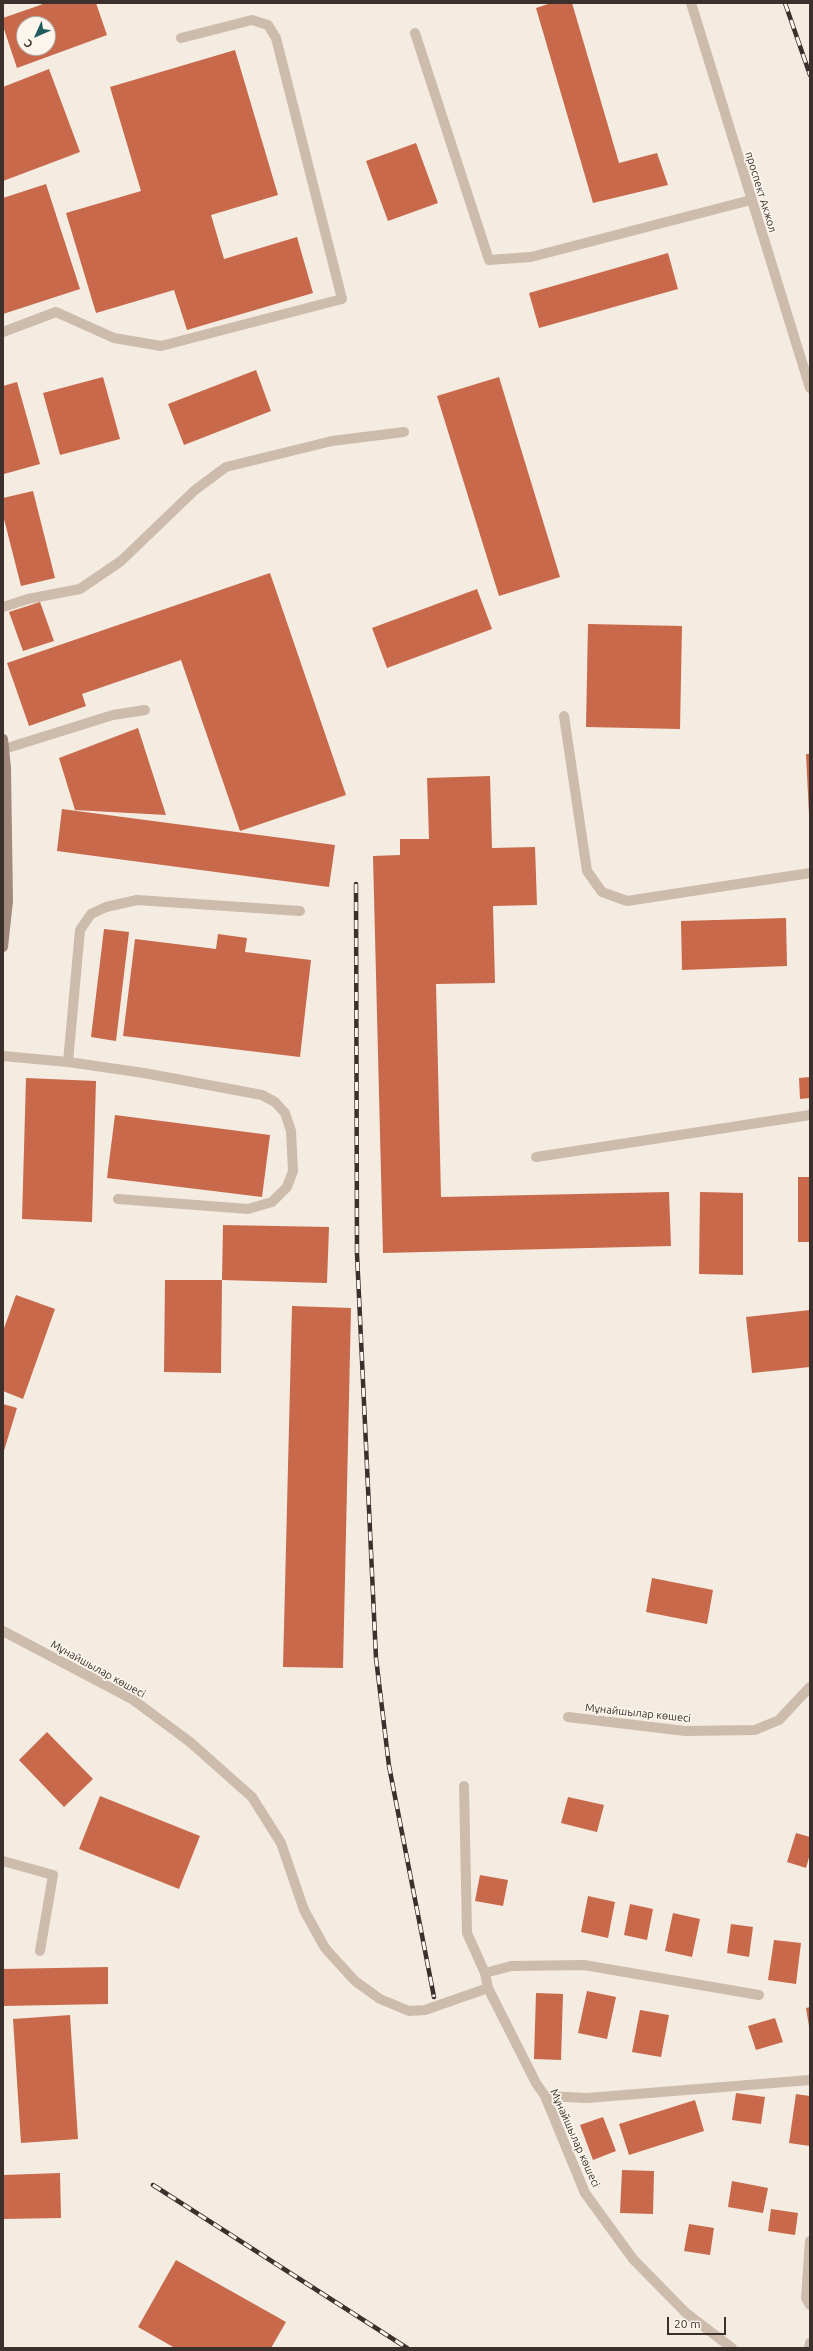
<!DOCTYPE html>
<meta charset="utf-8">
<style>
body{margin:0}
#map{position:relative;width:813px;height:2351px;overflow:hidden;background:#f4ebe1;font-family:Ubuntu,sans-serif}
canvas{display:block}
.frame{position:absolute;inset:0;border:4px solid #3b302b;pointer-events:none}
.north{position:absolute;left:16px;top:16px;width:40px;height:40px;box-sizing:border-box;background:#fbf5ee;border:1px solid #aea6a0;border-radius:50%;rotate:225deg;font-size:11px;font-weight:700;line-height:16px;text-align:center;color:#3b302b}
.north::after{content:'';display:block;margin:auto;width:14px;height:18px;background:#1f5a5e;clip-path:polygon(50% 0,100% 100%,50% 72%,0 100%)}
.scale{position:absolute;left:667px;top:2317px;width:59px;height:18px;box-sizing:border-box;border:2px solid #3b302b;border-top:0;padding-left:5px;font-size:12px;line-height:14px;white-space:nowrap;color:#3b302b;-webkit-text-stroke:3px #fbf5ee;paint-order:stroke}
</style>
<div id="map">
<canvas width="813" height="2351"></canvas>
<div class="frame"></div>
<div class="north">С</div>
<div class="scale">20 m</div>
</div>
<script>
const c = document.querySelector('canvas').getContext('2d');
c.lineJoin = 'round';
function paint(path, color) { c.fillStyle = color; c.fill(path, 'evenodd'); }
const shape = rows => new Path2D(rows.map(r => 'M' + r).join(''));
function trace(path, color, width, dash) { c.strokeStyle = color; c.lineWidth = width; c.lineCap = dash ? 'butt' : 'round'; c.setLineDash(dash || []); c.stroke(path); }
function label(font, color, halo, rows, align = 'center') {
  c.font = font + ' Ubuntu,sans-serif'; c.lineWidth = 3.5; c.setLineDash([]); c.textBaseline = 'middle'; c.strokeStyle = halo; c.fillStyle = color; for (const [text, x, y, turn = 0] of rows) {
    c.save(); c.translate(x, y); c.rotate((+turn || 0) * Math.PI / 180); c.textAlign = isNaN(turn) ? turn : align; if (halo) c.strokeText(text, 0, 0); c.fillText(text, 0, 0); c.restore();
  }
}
paint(shape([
 [46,3,96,3,107,35,17,68,3,26,3,18],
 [24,24,48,24,48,48,24,48],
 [551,3,572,3,619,163,657,153,668,185,593,203,536,8],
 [235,50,278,195,211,215,224,259,297,237,313,293,187,330,174,290,96,313,66,213,141,191,110,87],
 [49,69,80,152,3,181,3,87],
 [416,143,438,203,388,221,366,161],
 [46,184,80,289,3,314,3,198],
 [668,253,678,289,539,328,529,293],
 [256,370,271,411,184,445,168,404],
 [103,377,120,439,60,455,43,393],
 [499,377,560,577,499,596,437,396],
 [17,382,40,464,4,474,3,386],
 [33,491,55,578,21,586,3,515,3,498],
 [270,573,346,795,240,831,181,660,82,694,86,706,29,726,7,663],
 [477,589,492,629,387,668,372,628],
 [40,602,54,641,23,651,9,612],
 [588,624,682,626,680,729,586,727],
 [138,728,166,815,75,810,59,758],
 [806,754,810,754,810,814,809,814],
 [490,776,492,848,535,847,537,905,493,906,495,983,436,984,441,1197,669,1192,671,1246,383,1253,373,856,400,855,400,839,429,839,427,778],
 [62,809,335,845,329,887,57,851],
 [786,918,787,966,682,970,681,921],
 [104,929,129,932,116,1041,91,1037],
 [218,934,247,938,245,952,311,960,300,1057,123,1036,135,939,216,949],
 [810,1077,810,1098,800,1099,799,1078],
 [26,1078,96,1081,92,1222,22,1219],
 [115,1115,270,1135,262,1197,107,1178],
 [798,1177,810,1177,810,1242,798,1242],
 [700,1192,743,1193,743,1275,699,1274],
 [223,1225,329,1227,327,1283,222,1280,221,1373,164,1372,165,1280,222,1280],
 [16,1295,55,1309,23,1399,3,1391,3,1331],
 [292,1306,351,1308,343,1668,283,1667],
 [810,1310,810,1367,752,1373,746,1317],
 [3,1404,17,1408,3,1454],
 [652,1578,713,1590,707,1624,646,1612],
 [47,1732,93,1779,64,1807,19,1760],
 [100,1796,200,1836,179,1889,79,1849],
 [568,1797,604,1805,597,1832,561,1823],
 [796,1833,810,1837,810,1854,806,1868,787,1862],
 [480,1875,508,1880,503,1906,475,1901],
 [588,1896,615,1902,608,1938,581,1932],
 [630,1904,653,1909,647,1940,624,1935],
 [673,1913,700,1919,692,1957,665,1951],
 [731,1924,753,1927,749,1957,727,1953],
 [774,1940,801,1943,796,1984,768,1980],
 [108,1967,108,2004,3,2006,3,1969],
 [587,1991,616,1997,607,2039,578,2033],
 [536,1993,563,1994,561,2060,534,2059],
 [810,2007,810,2026,809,2026,806,2008],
 [640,2010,669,2015,661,2057,632,2052],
 [70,2015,78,2139,21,2143,13,2019],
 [775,2018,783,2042,756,2050,748,2026],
 [736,2093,765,2097,761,2124,732,2120],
 [796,2094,810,2096,810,2146,789,2143],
 [695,2100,704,2131,629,2155,619,2124],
 [603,2117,616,2151,593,2160,580,2125],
 [622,2170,654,2171,653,2214,620,2213],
 [60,2173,61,2218,3,2219,3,2175],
 [732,2181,768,2188,763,2213,728,2207],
 [771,2209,798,2213,795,2235,768,2231],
 [689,2224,714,2228,710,2255,684,2251],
 [176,2260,286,2322,271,2348,175,2348,138,2327]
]), '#c8694b');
trace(shape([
 [415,33,489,260,531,257,751,200],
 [3,332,56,312,114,338,161,346,342,299,276,38,268,25,252,20,181,38],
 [3,607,28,599,80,589,121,561,195,490,226,467,332,441,404,432],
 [564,716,587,871,602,892,627,901,810,873],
 [4,749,113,715,145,710],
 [3,1056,68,1062,144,1073,262,1095,275,1102,285,1113,291,1131,293,1171,287,1187,272,1202,248,1209,118,1199],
 [68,1062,80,930,91,914,106,907,137,900,300,911],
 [536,1157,810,1115],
 [3,1861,53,1875,40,1951]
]), '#cdbbac', 10);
trace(shape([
 [691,3,810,388],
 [3,1631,132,1699,190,1742,252,1797,281,1843,304,1910,325,1948,355,1981,380,1999,409,2011,425,2010,488,1988],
 [568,1717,685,1731,755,1730,779,1720,810,1687],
 [464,1786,467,1933,485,1973,488,1988,536,2083,545,2096,585,2193,633,2259,686,2313,732,2348],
 [485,1973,511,1966,584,1965,759,1995],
 [545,2096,587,2098,810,2080],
 [810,2241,806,2298,810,2305],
 [809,2348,810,2343]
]), '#cdbbac', 10);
trace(shape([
 [3,739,6,768,8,901,3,947]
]), '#a18a7d', 10);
const rail = shape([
 [785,3,810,75],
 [356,884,357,1254,376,1658,389,1766,434,1997],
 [153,2185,407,2348]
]);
trace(rail, '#3b302b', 4.5);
trace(rail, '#fbf5ee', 3, [9]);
label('11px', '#3b302b', '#fbf5ee', [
 ["проспект Акжол",761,192,73],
 ["Мұнайшылар көшесі",98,1669,29],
 ["Мұнайшылар көшесі",638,1713,6],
 ["Мұнайшылар көшесі",575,2138,66]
]);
</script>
